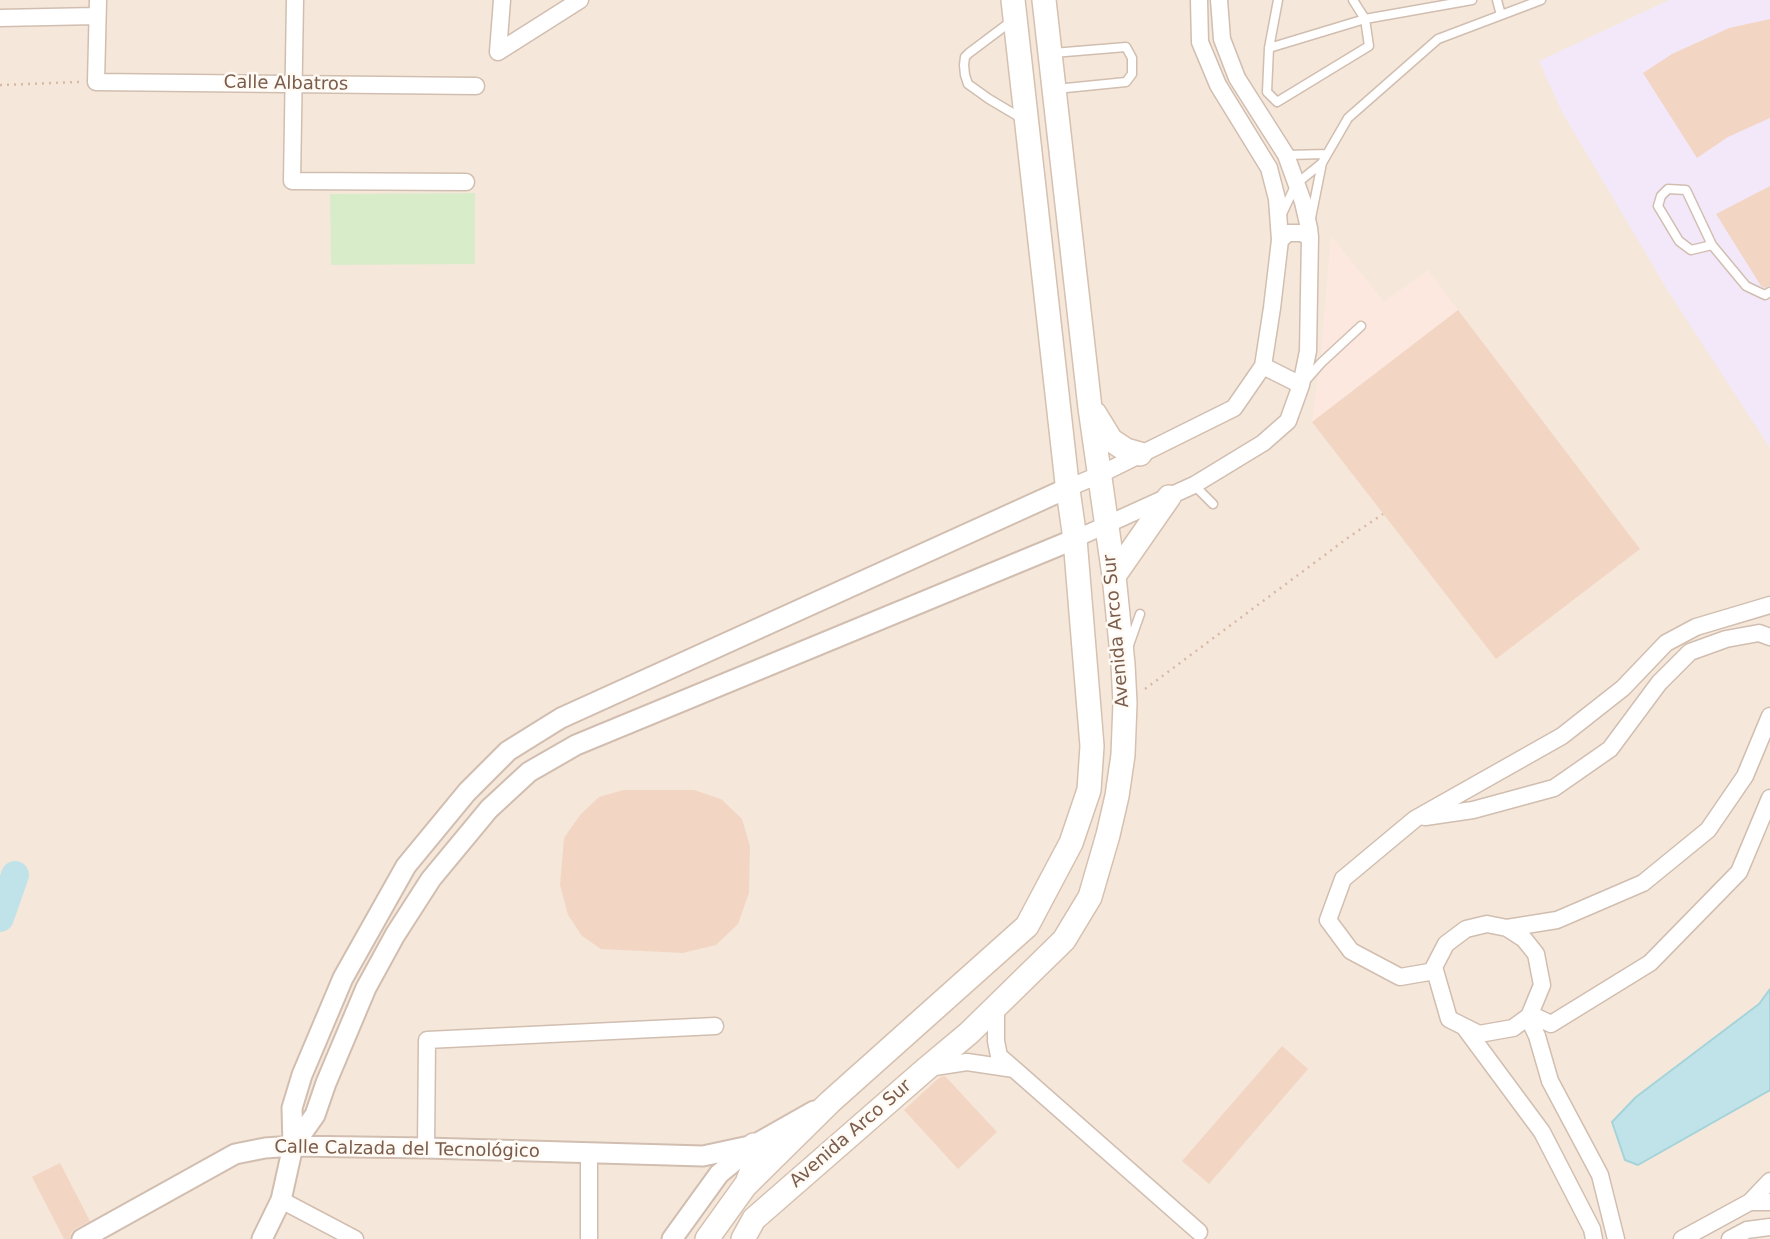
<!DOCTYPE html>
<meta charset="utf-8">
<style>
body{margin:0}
canvas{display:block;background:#fdf6ec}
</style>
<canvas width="1770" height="1239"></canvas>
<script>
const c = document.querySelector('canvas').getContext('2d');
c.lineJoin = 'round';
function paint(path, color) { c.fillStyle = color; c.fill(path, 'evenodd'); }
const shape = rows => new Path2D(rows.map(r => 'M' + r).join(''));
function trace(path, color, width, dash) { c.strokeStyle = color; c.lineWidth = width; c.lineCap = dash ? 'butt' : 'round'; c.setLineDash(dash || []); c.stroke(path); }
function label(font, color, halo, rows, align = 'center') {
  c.font = font + ' "DejaVu Sans",sans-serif'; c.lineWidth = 5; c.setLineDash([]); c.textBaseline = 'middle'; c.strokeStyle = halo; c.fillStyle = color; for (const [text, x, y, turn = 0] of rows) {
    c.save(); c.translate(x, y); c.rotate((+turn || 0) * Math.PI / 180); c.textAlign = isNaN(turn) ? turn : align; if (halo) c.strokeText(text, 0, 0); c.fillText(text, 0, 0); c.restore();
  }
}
paint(shape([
 [0,0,1770,0,1770,1239,0,1239]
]), '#f5e8da');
paint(shape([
 [1331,236,1384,302,1428,270,1458,310,1312,422,1321,355]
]), '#fde8e0');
paint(shape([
 [1669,0,1770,0,1770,448,1668,291,1562,112,1539,61]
]), '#f3e8fa');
paint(shape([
 [475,193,475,264,331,265,330,194]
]), '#d8ecc9');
const water = shape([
 [1770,989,1770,1090,1638,1165,1625,1160,1612,1122,1636,1097,1759,1004,1770,989]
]);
paint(water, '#bfe3e8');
trace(water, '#a5d3da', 2);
trace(shape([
 [0,918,15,875]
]), '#bfe3e8', 28);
paint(shape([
 [1770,19,1770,118,1728,137,1697,158,1643,73,1672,54,1729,28],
 [1770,186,1770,286,1765,288,1761,286,1716,214],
 [1458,310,1640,549,1496,659,1312,422],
 [623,790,694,790,721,799,742,819,750,846,749,893,738,924,716,945,683,953,601,949,582,936,568,915,560,885,564,838,580,815,599,797],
 [1282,1046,1308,1069,1209,1184,1182,1161],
 [945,1076,997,1132,958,1169,904,1110,940,1077],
 [60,1163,90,1221,75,1229,71,1233,70,1239,64,1239,32,1177]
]), '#f3d5c3');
const service = shape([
 [1278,0,1269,48,1267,92,1277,102,1369,46,1365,19,1353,0],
 [1497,0,1501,15],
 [1013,20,969,53,965,57,964,65,965,75,968,84,989,99,1021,118],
 [1269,48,1365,19,1472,0],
 [1053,53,1126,47,1132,58,1132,74,1126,82,1056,89],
 [1286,155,1327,154],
 [1281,216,1296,184,1322,163,1348,118,1438,39,1541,0],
 [1311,218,1322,163],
 [1712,245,1691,250,1679,241,1658,206,1661,196,1668,189,1686,190,1712,245,1746,286,1765,295,1770,292],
 [1306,380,1321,363,1361,326],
 [1194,485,1213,504],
 [1128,648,1140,614]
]);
const minor = shape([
 [98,0,96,82,476,86],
 [295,0,292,181,466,182],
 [0,18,96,16],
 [498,52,580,0],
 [498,52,502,0],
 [1280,240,1288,233,1301,233,1310,237],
 [1263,366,1301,385],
 [1068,488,1099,475,1234,408,1263,366,1272,308,1280,240,1277,199,1269,168,1218,85,1200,42,1199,0],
 [1075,539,1194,485,1263,443,1288,421,1301,385,1308,351,1310,237,1309,228,1303,202,1286,155,1237,78,1222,39,1219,0],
 [1425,817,1473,810,1554,788,1610,749,1659,683,1690,652,1726,639,1759,633,1770,637],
 [1507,928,1524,939,1536,954,1542,985,1530,1014,1528,1017,1513,1028,1479,1034,1449,1019,1434,967,1446,944,1466,929,1487,924,1507,928,1557,920,1643,883,1708,830,1745,776,1770,716],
 [1435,971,1400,977,1351,951,1328,920,1343,879,1415,819,1562,736,1623,688,1666,643,1696,627,1770,605],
 [1530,1014,1551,1024,1650,963,1739,872,1770,798],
 [1528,1017,1537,1036,1550,1081,1600,1175,1616,1239],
 [1465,1028,1542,1132,1592,1229,1594,1239],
 [928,1068,967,1062,1014,1069,999,1056,996,1041,996,1006],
 [1014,1069,1199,1232],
 [426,1148,427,1040,715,1026],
 [589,1154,589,1239],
 [281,1200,355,1239],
 [1750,1202,1770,1181],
 [1682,1239,1750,1202,1770,1202],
 [1730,1239,1747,1230,1770,1227]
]);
const tertiary = shape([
 [293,1146,315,1115,326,1083,366,988,395,935,431,879,489,809,529,772,576,745,1075,539],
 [82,1239,235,1154,265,1148,293,1146,426,1148,703,1156,754,1145],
 [262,1239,281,1200,293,1146,292,1108,302,1075,343,978,406,866,467,792,508,751,561,718,1068,488],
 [672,1239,719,1174,754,1145,814,1111]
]);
const secondary = shape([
 [1095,414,1111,440,1126,450,1140,454],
 [1114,576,1169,497],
 [748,1180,756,1161,754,1145],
 [707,1239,745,1186,830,1102,1027,926,1071,843,1089,790,1092,746,1075,539,1067,483,1013,0],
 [743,1239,754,1219,926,1069,969,1033,1064,940,1090,897,1108,835,1117,796,1123,755,1125,703,1123,664,1114,576,1090,408,1044,0]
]);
trace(service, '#d1beb0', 11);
trace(minor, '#d1beb0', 19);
trace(tertiary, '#d1beb0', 23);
trace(secondary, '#d6c0b0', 26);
trace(shape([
 [0,85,79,82],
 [1145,689,1349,537,1383,514]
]), '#d9b8a5', 2.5, [2, 5]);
trace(service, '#fff', 8);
trace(minor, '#fff', 16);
trace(tertiary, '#fff', 19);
trace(secondary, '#fff', 23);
label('18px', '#7a5c4d', '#fffaf3', [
 ["Calle Albatros",286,84,1],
 ["Avenida Arco Sur",1117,631,-95],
 ["Avenida Arco Sur",851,1134,-41],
 ["Calle Calzada del Tecnológico",407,1150,1]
]);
</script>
